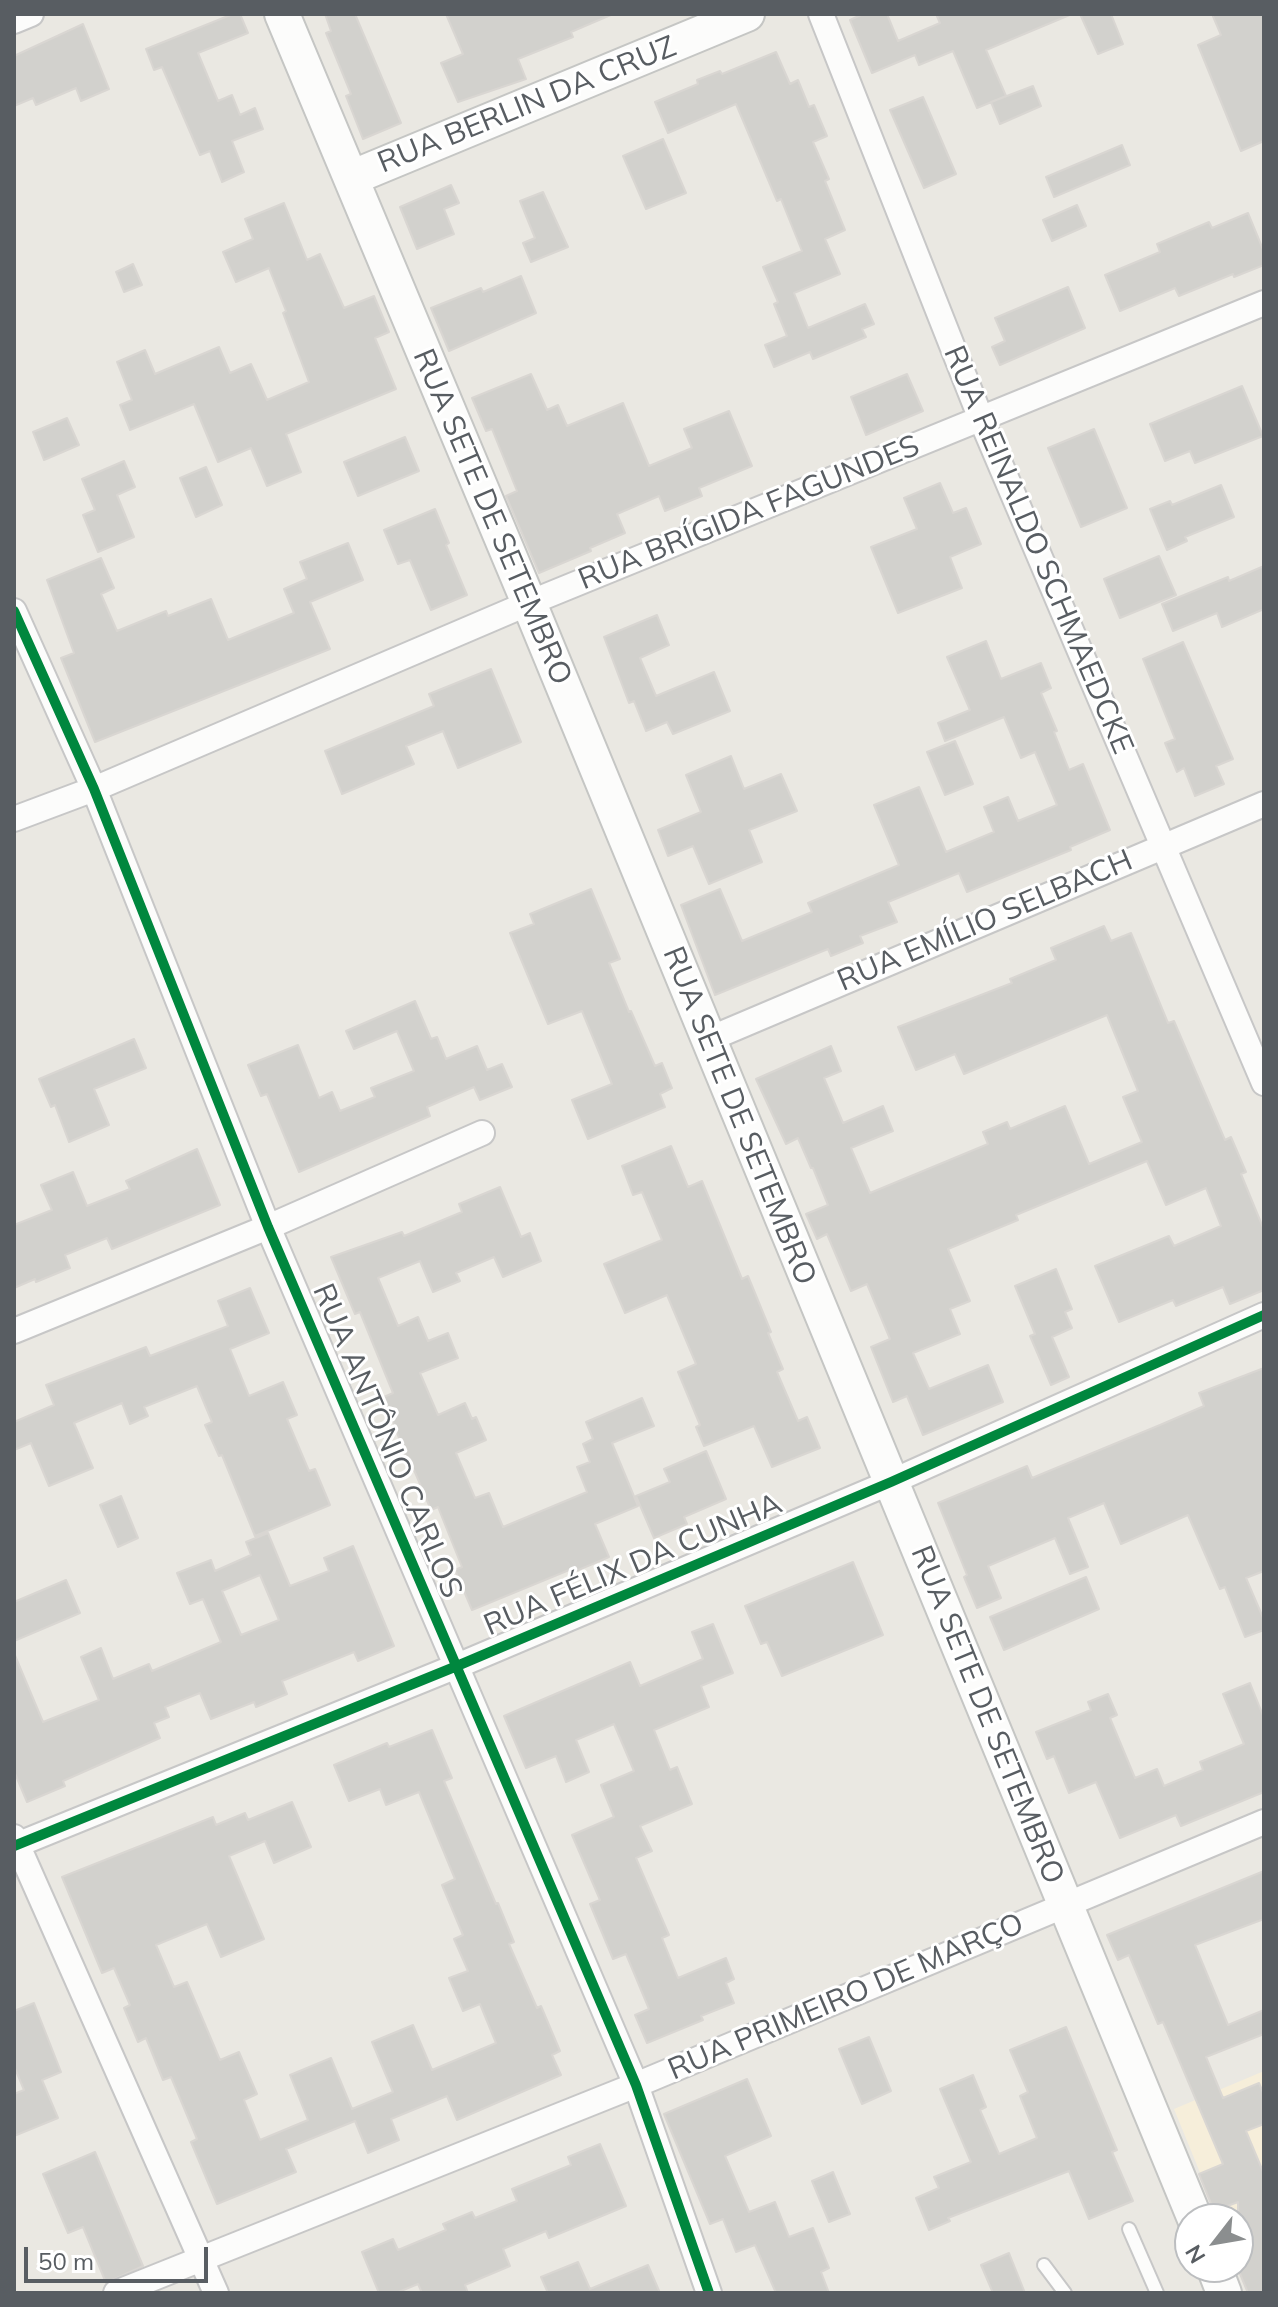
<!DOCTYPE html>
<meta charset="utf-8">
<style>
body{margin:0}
#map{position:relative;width:1278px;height:2307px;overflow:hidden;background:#eae8e2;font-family:Mulish,sans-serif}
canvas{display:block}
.frame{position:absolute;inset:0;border:16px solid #585d62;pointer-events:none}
.north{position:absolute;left:1174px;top:2203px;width:80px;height:80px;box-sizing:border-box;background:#fff;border:2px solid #bcbec0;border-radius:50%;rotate:239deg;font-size:22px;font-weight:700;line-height:32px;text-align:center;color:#585d62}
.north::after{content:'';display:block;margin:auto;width:28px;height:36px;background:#8b8e8f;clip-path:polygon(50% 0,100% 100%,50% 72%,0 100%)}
.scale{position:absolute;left:24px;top:2247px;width:184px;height:36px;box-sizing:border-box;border:4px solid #585d62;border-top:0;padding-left:10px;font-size:24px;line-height:28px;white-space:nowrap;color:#585d62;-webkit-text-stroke:6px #fff;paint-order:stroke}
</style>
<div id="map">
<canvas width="1278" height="2307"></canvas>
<div class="frame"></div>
<div class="north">N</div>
<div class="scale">50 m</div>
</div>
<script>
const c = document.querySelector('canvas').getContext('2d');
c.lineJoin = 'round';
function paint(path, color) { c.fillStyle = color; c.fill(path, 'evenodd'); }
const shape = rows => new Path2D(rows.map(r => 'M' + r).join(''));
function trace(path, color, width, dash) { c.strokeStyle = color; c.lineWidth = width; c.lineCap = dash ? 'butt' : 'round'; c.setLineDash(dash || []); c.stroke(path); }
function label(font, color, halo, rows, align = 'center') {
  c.font = font + ' Mulish,sans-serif'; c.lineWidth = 6; c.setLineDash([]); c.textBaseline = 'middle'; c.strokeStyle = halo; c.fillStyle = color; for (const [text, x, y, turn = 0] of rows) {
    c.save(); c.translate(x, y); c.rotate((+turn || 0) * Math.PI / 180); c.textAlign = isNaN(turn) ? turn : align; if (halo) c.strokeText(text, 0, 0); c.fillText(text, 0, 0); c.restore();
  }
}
paint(shape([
 [1264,2071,1264,2293,1238,2219,1219,2219,1174,2109]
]), '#f6eeda');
const building = shape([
 [233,14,240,14,248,33,198,53,218,101,232,95,240,115,255,108,263,129,232,141,244,172,222,182,210,151,200,155,162,67,154,70,146,49,233,14],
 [325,14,355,14,401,123,363,139,346,96,351,94,326,33,331,31,325,14],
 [446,14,613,14,571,32,573,37,518,59,526,79,458,102,441,63,463,54,446,14],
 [863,14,887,14,898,41,940,23,936,14,1072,14,986,50,1006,96,977,108,953,51,919,65,915,55,872,73,850,20,863,14],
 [1080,14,1111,14,1123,44,1098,54,1080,14],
 [1212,14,1264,14,1264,141,1241,151,1198,45,1221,35,1212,14],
 [83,24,109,89,81,101,76,88,36,105,33,98,14,106,14,56,83,24],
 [776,52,790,84,798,80,809,107,814,105,827,136,813,142,829,179,825,181,845,230,825,239,840,274,794,293,808,328,865,304,874,324,862,329,866,337,813,359,810,352,774,367,765,345,787,336,774,304,778,302,763,267,802,251,781,199,777,201,736,104,668,133,655,102,698,84,697,80,720,71,722,74,776,52],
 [1033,86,1041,106,1000,124,991,102,1033,86],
 [923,97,956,174,924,188,890,110,923,97],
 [663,139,686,193,646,209,623,156,663,139],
 [1122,145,1130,165,1054,197,1046,177,1122,145],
 [451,185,459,203,444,209,454,234,417,249,400,207,451,185],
 [543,192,568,247,531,262,523,243,535,238,520,201,543,192],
 [284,203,307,260,320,254,344,308,374,296,389,332,375,338,396,389,286,434,301,472,267,486,251,448,218,462,194,404,130,430,120,405,132,400,117,362,145,350,155,374,219,347,230,373,251,364,267,400,309,382,283,313,286,311,269,268,236,282,223,252,253,239,245,219,284,203],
 [1077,205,1086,226,1052,241,1043,220,1077,205],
 [1248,213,1264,252,1264,265,1234,277,1233,274,1179,296,1175,288,1120,311,1105,275,1160,252,1157,244,1209,222,1212,228,1248,213],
 [133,264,142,285,124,292,116,272,133,264],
 [521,276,536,313,449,351,431,308,481,288,483,292,521,276],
 [1068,287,1085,328,1000,365,992,347,1005,341,995,318,1068,287],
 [531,374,547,410,558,405,567,426,623,403,649,466,692,448,684,429,729,411,752,466,699,488,702,496,665,511,659,496,617,514,625,533,590,548,591,551,539,573,506,496,517,491,492,429,486,431,472,398,531,374],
 [907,374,923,411,866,435,851,397,907,374],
 [1242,386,1263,436,1195,463,1190,451,1165,461,1150,424,1242,386],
 [67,418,79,445,44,460,33,432,67,418],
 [1094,429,1127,508,1081,527,1048,448,1094,429],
 [405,437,419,471,358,496,344,462,405,437],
 [124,461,135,487,117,495,134,537,98,552,83,515,95,510,82,479,124,461],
 [206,467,222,505,196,517,180,478,206,467],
 [940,483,953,513,966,508,981,544,950,557,962,588,898,613,871,547,917,529,904,498,940,483],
 [1221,485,1234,517,1185,537,1187,541,1167,550,1150,509,1170,501,1172,505,1221,485],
 [435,509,449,543,446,545,467,595,431,610,410,560,398,564,384,530,435,509],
 [348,543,363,580,310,602,330,649,95,742,61,658,74,653,47,580,101,558,114,588,101,594,117,631,166,611,168,616,211,599,228,640,294,613,284,589,307,579,300,562,348,543],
 [1159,556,1176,595,1120,618,1104,579,1159,556],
 [1264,566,1264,609,1222,627,1217,613,1173,631,1162,604,1228,577,1229,581,1264,566],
 [657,615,669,645,640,658,656,696,714,672,730,711,673,734,667,722,646,731,634,701,629,703,604,637,657,615],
 [986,641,1001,679,1041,663,1051,688,1041,693,1057,731,1054,732,1069,770,1083,764,1110,830,1070,847,1071,850,967,892,959,873,888,902,897,922,860,936,863,943,831,956,828,949,715,995,681,905,720,889,742,941,812,912,808,903,899,865,874,805,919,787,946,852,994,832,984,807,1008,797,1018,821,1057,805,1035,752,1021,758,1004,717,945,741,938,723,970,710,947,657,986,641],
 [1183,642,1233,759,1216,766,1224,784,1195,796,1184,768,1177,772,1165,743,1175,739,1143,659,1183,642],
 [491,669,521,742,458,768,443,731,406,746,414,764,342,794,325,751,434,706,429,694,491,669],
 [955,741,973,784,945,795,927,752,955,741],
 [731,756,744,789,781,774,797,811,749,830,762,862,709,884,693,846,668,856,658,830,701,812,686,775,731,756],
 [591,889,620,959,609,963,629,1012,631,1011,655,1066,662,1063,672,1088,660,1094,665,1107,588,1139,572,1100,612,1084,582,1011,548,1024,510,933,534,924,530,914,591,889],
 [1104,926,1111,941,1131,933,1168,1023,1174,1021,1225,1140,1231,1137,1246,1172,1241,1174,1264,1230,1264,1290,1230,1304,1223,1287,1176,1306,1173,1300,1119,1322,1095,1266,1169,1236,1174,1246,1221,1226,1206,1188,1166,1205,1147,1161,1016,1215,1018,1220,948,1249,970,1301,950,1309,960,1334,913,1353,929,1389,988,1365,1003,1402,923,1435,907,1396,893,1402,871,1347,890,1339,867,1284,851,1291,827,1234,817,1239,806,1214,828,1205,813,1168,811,1168,798,1138,786,1144,756,1079,831,1046,841,1071,824,1078,843,1123,883,1106,893,1131,851,1148,870,1193,988,1144,983,1132,1007,1122,1010,1129,1065,1106,1089,1164,1142,1142,1123,1097,1138,1091,1107,1015,964,1074,955,1054,916,1070,898,1027,1012,983,1010,979,1056,960,1051,948,1104,926],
 [415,1001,431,1039,437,1037,446,1059,477,1046,487,1070,502,1064,512,1087,480,1100,474,1087,427,1107,430,1116,299,1172,267,1094,261,1096,248,1065,298,1045,319,1098,332,1092,340,1111,375,1097,371,1088,414,1071,397,1031,354,1049,346,1031,415,1001],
 [134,1039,146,1068,94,1089,109,1125,69,1142,55,1105,51,1107,39,1079,134,1039],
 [671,1146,688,1187,702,1181,742,1279,748,1276,771,1332,768,1333,783,1369,777,1372,798,1421,807,1417,820,1448,772,1467,754,1426,704,1446,696,1427,700,1425,678,1372,696,1364,667,1295,625,1313,604,1264,662,1240,642,1192,633,1195,622,1166,671,1146],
 [197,1149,220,1205,112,1249,107,1238,65,1255,70,1268,36,1282,35,1279,14,1288,14,1225,52,1210,41,1185,73,1172,87,1206,130,1189,126,1181,197,1149],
 [500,1187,521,1237,530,1233,541,1261,503,1277,494,1257,456,1273,460,1281,433,1292,420,1261,378,1278,398,1326,418,1317,428,1341,448,1333,458,1358,420,1373,438,1415,465,1403,472,1419,476,1417,486,1440,456,1453,475,1498,489,1493,503,1527,587,1492,577,1467,590,1462,583,1444,593,1439,586,1422,642,1398,654,1426,612,1443,638,1506,595,1524,609,1557,576,1571,574,1568,472,1610,455,1570,462,1567,438,1507,431,1510,414,1470,411,1471,384,1397,393,1393,360,1312,355,1314,331,1257,402,1232,404,1236,462,1212,459,1204,500,1187],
 [1056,1269,1072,1309,1065,1312,1072,1328,1052,1337,1069,1377,1051,1385,1030,1336,1035,1334,1015,1286,1056,1269],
 [250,1288,269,1333,230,1349,249,1396,283,1382,297,1415,287,1419,309,1471,315,1469,330,1505,255,1536,222,1455,219,1456,205,1425,212,1422,197,1386,144,1407,148,1416,130,1424,122,1403,74,1423,93,1468,49,1486,31,1443,14,1450,14,1422,54,1405,46,1385,146,1347,150,1356,228,1326,218,1301,250,1288],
 [1264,1368,1264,1571,1246,1578,1264,1620,1264,1630,1245,1637,1225,1587,1220,1589,1188,1515,1121,1544,1104,1503,1068,1518,1088,1567,1070,1574,1055,1538,988,1566,1001,1598,977,1608,964,1577,967,1575,938,1503,1027,1466,1032,1478,1160,1425,1204,1406,1199,1393,1264,1368],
 [706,1451,726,1499,684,1517,687,1524,654,1538,636,1496,670,1482,664,1469,706,1451],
 [121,1496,138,1538,118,1547,100,1505,121,1496],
 [268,1533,290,1586,329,1571,324,1558,353,1546,394,1646,358,1661,354,1652,282,1681,287,1694,256,1707,254,1702,211,1719,200,1693,165,1707,169,1717,154,1723,160,1738,63,1781,65,1786,27,1802,14,1771,14,1653,43,1722,99,1700,81,1657,101,1648,113,1679,149,1664,152,1671,221,1642,203,1599,190,1604,177,1573,211,1560,215,1571,251,1555,246,1542,268,1533],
 [260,1575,279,1620,241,1635,222,1591,260,1575],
 [853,1562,883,1635,782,1676,767,1642,761,1644,745,1606,853,1562],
 [1086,1577,1099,1609,1004,1650,990,1617,1086,1577],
 [66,1580,80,1613,14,1641,14,1602,66,1580],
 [713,1624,733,1673,701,1686,709,1707,654,1730,670,1770,677,1767,692,1804,640,1826,652,1851,636,1858,669,1935,662,1938,678,1978,726,1958,734,1979,726,1983,734,2003,701,2016,703,2020,647,2043,635,2015,649,2009,626,1954,613,1959,590,1904,600,1900,572,1835,614,1817,601,1785,634,1771,614,1724,576,1740,589,1772,566,1782,556,1756,526,1768,504,1716,630,1662,640,1686,703,1659,692,1632,713,1624],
 [1250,1683,1264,1718,1264,1792,1181,1826,1176,1815,1120,1838,1096,1782,1069,1793,1054,1756,1047,1759,1036,1732,1091,1710,1088,1702,1108,1694,1117,1715,1110,1718,1135,1778,1157,1769,1164,1786,1203,1770,1200,1762,1244,1744,1223,1694,1250,1683],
 [432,1730,452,1778,444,1781,496,1904,498,1903,514,1942,509,1944,537,2008,541,2006,560,2051,552,2055,561,2075,457,2120,447,2096,391,2119,399,2140,368,2153,355,2121,286,2149,296,2172,217,2204,191,2142,197,2139,171,2077,163,2080,146,2038,138,2042,124,2008,130,2005,114,1968,102,1973,62,1877,213,1817,216,1825,245,1813,248,1820,292,1802,311,1847,274,1863,265,1841,229,1856,264,1939,221,1957,207,1924,156,1945,174,1987,187,1982,220,2060,239,2052,257,2094,244,2100,260,2140,308,2120,290,2075,331,2058,352,2109,393,2092,372,2042,413,2025,432,2070,496,2043,480,2004,463,2011,449,1978,468,1971,454,1939,463,1935,442,1885,455,1879,419,1792,386,1805,380,1789,349,1801,334,1765,387,1743,389,1747,432,1730],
 [1264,1871,1264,1919,1195,1945,1228,2025,1264,2010,1264,2034,1206,2057,1223,2098,1259,2083,1264,2095,1264,2124,1246,2131,1264,2174,1264,2293,1248,2293,1238,2269,1238,2202,1214,2211,1199,2174,1223,2164,1163,2022,1158,2024,1129,1955,1118,1960,1107,1935,1264,1871],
 [34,2003,61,2072,42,2080,58,2118,14,2136,14,2094,24,2090,14,2066,14,2011,34,2003],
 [1066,2027,1117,2150,1112,2152,1133,2201,1089,2219,1069,2171,948,2218,950,2221,929,2230,916,2198,939,2188,934,2177,971,2162,940,2089,973,2075,986,2107,980,2110,999,2154,1037,2138,1020,2096,1028,2092,1010,2050,1066,2027],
 [869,2037,891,2091,862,2104,839,2049,869,2037],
 [747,2079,771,2136,725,2156,749,2212,775,2202,789,2237,813,2228,829,2268,821,2272,829,2293,776,2293,755,2245,736,2252,723,2219,710,2224,664,2114,747,2079],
 [600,2144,626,2206,549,2238,546,2231,503,2249,510,2266,465,2285,468,2293,422,2293,418,2284,396,2293,379,2293,362,2252,393,2239,398,2250,446,2230,443,2224,472,2212,475,2218,517,2201,512,2189,571,2165,568,2157,600,2144],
 [95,2152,143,2266,106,2283,83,2227,68,2233,43,2174,95,2152],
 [833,2172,850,2214,829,2222,812,2181,833,2172],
 [1009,2253,1025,2293,993,2293,981,2265,1009,2253],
 [578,2262,590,2289,648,2265,660,2293,548,2293,541,2277,578,2262]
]);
paint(building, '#d2d1cd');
trace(building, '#d9d6d2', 2);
const lane = shape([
 [1129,2229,1157,2293],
 [1044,2265,1065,2293]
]);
const street = shape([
 [821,14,981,419,1264,1083],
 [14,21,31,14],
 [14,611,94,789,268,1227,636,2085,709,2293],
 [14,819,94,789,529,603,1264,303],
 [707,1040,1264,804],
 [14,1331,268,1227,482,1133],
 [14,1837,216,2293],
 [14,1846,457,1666,891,1482,1264,1315],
 [116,2293,636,2085,1264,1822]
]);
const secondary = shape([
 [282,14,529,603,1195,2219],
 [351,178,747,14],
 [1214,2267,1224,2293]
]);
trace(lane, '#c7c7c7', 16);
trace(street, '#c7c7c7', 28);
trace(secondary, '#c5c6c4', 38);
trace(lane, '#fcfcfb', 12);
trace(street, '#fcfcfb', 24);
trace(secondary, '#fcfcfb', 34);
trace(shape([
 [14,611,94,789,268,1227,636,2085,709,2293],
 [14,1846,457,1666,891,1482,1264,1315]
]), '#00873e', 10);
label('30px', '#585d62', '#fff', [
 ["RUA BERLIN DA CRUZ",527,105,-22],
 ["RUA BRÍGIDA FAGUNDES",749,513,-22],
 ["RUA SETE DE SETEMBRO",492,517,67],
 ["RUA REINALDO SCHMAEDCKE",1038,550,67],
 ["RUA EMÍLIO SELBACH",985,921,-23],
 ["RUA SETE DE SETEMBRO",739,1116,68],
 ["RUA ANTÔNIO CARLOS",387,1441,67],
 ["RUA FÉLIX DA CUNHA",633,1565,-23],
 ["RUA SETE DE SETEMBRO",987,1715,68],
 ["RUA PRIMEIRO DE MARÇO",846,1997,-23]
]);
</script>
